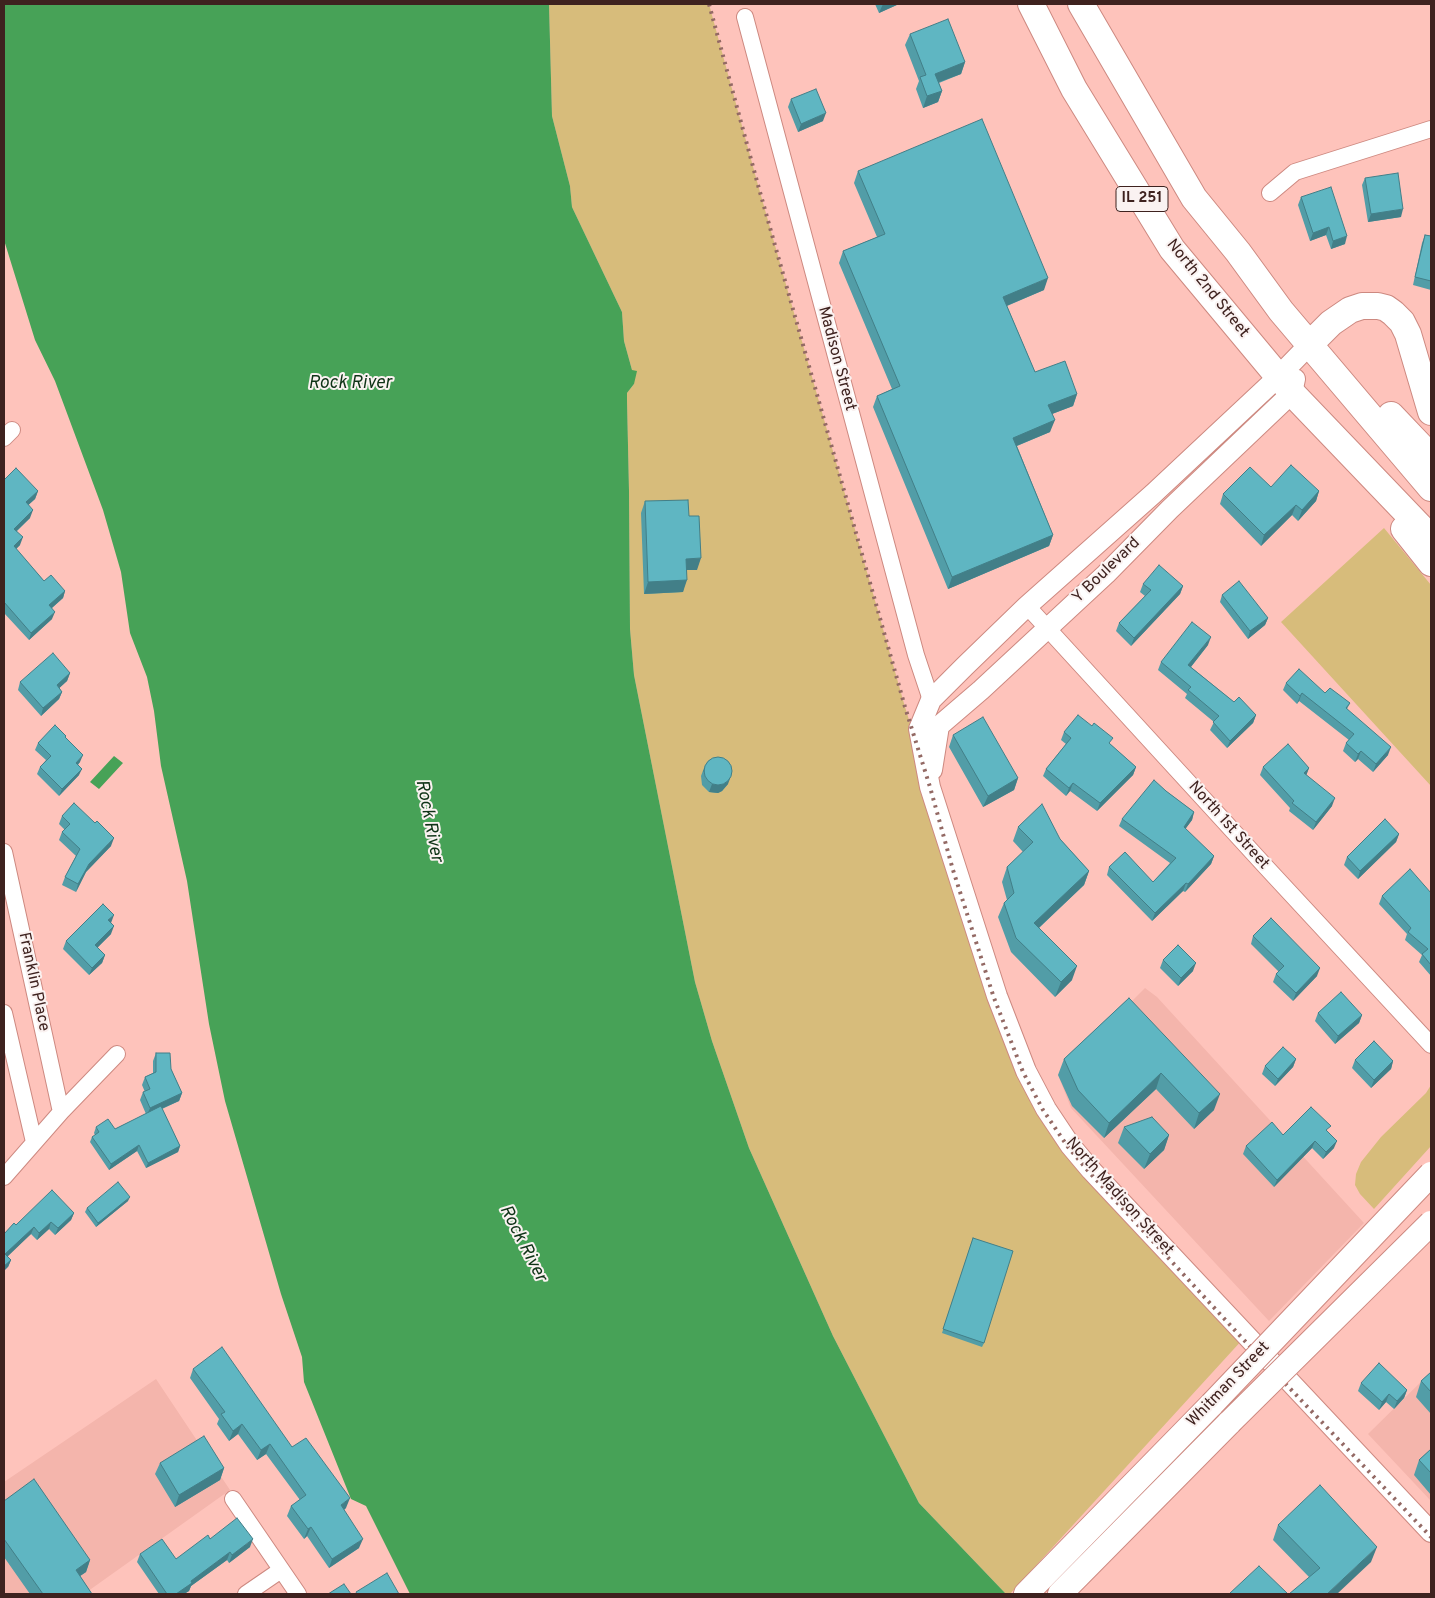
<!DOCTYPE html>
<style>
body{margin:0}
#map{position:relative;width:1435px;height:1598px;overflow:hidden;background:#fec3bb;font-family:Overpass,sans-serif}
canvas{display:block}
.frame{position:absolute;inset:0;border:5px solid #3e221f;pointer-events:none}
</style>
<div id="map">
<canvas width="1435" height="1598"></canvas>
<div class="frame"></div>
</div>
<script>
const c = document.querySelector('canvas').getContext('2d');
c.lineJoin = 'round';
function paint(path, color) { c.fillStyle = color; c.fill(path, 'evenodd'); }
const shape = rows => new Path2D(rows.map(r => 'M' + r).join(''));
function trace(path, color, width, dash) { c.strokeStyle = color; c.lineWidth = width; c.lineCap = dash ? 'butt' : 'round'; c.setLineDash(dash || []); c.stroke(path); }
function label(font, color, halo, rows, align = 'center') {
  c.font = font + ' Overpass,sans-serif'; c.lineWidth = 4; c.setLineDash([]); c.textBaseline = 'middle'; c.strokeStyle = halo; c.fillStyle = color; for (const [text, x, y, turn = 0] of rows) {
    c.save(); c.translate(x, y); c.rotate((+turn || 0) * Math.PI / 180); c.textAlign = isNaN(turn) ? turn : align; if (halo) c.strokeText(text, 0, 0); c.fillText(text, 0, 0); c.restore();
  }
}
paint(shape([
 [1145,988,1157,997,1364,1223,1269,1321,1071,1108,1058,1075],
 [1431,1372,1431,1501,1368,1434],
 [156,1379,230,1490,84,1594,4,1594,4,1482]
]), '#f4b5ac');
paint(shape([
 [549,4,709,4,758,185,905,707,930,787,1043,1110,1243,1339,1010,1594,1006,1594,919,1503,833,1336,749,1148,712,1041,695,982,634,675,630,629,629,491,627,400,627,393,634,384,632,370,624,341,622,312,572,207,570,186,552,116],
 [1384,528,1431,585,1431,786,1281,622],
 [1431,1085,1431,1146,1374,1209,1360,1194,1355,1185,1356,1174,1361,1162,1381,1137,1426,1093]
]), '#d7bc7b');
paint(shape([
 [4,4,549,4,552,116,570,186,572,207,622,312,624,341,632,370,637,371,634,384,627,393,627,400,629,491,630,629,634,675,695,982,712,1041,749,1148,833,1336,919,1503,1006,1594,410,1594,366,1506,351,1499,304,1382,302,1357,281,1294,225,1101,209,1024,187,881,161,766,154,711,147,677,130,633,121,572,103,510,55,381,35,340,4,240],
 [114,756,123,763,99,789,90,782]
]), '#47a257');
const minor = shape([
 [745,17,916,655,931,700],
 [1270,193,1295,172,1431,129],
 [4,438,12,430],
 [1027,606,1266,867,1431,1045],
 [4,852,61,1112],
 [4,1013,34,1142],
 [4,1177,61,1112,117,1054],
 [233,1499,298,1594],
 [246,1594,281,1570]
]);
const tertiary = shape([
 [1310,344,1278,377,1153,494,1027,606,965,666,931,700,919,729,930,787,997,996,1026,1071,1046,1109,1070,1145,1091,1170,1431,1532],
 [932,770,939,726,981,690,1106,574,1170,509,1292,393,1295,379]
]);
const secondary = shape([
 [1026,1594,1212,1404],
 [1060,1594,1230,1422]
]);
const primary = shape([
 [1031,4,1074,89,1172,249,1292,393,1431,538],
 [1081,4,1194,198,1238,252,1281,311,1431,488],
 [1310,344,1331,323,1350,310,1362,306,1378,306,1386,308,1393,313,1402,322,1408,334,1431,412],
 [1391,415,1431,457],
 [1404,529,1431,563]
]);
trace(minor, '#cd8980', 18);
trace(tertiary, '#cd8980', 22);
trace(secondary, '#cd8980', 26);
trace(primary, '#cd8980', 28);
trace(minor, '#fff', 16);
trace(tertiary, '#fff', 20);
trace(secondary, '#fff', 24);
trace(primary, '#fff', 26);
trace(shape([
 [709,4,758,185,905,707,930,787,953,870,994,998,1023,1072,1043,1110,1068,1147,1089,1172,1243,1339,1431,1537]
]), '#936964', 4, [2.5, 5]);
const secondaryBridge = shape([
 [1212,1404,1431,1174],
 [1230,1422,1431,1223]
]);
trace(secondaryBridge, '#cd8980', 26, []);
trace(secondaryBridge, '#fff', 24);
paint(shape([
 [875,4,899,4,879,13],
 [910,34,965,62,961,74,939,83,942,91,938,102,923,108,916,89,919,81,905,45],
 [791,99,823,121,798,132,788,107],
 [858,171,1044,290,1007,306,1035,372,1077,394,1073,406,1052,414,1050,432,1017,446,1053,535,1049,546,948,589,873,407,877,396,892,389,839,263,843,251,877,237,854,183],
 [1365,178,1401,217,1368,222,1362,185],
 [1301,197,1345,244,1331,249,1326,235,1310,241,1298,205],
 [1425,235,1431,236,1431,290,1413,285,1422,243],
 [4,480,38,491,35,499,28,505,30,518,17,531,20,545,16,549,44,581,65,591,63,598,52,608,52,619,29,640,4,613],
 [1271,487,1319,491,1316,501,1298,521,1292,515,1261,546,1220,504,1223,494],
 [645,501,689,516,697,570,687,570,683,592,644,594,641,513],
 [1143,584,1183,586,1180,594,1131,646,1116,631,1119,623,1145,596,1140,592],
 [1222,595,1268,618,1265,625,1248,639,1220,602],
 [1208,645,1191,667,1234,702,1256,715,1253,723,1227,748,1210,730,1214,722,1185,698,1187,694,1158,670,1161,662],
 [70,673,67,681,59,688,62,692,59,699,41,716,18,690,20,682],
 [1286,683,1325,693,1350,703,1347,709,1388,755,1373,772,1358,759,1355,762,1343,751,1346,743,1349,740,1299,701,1297,704,1283,690],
 [1064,732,1110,744,1136,767,1133,775,1097,811,1070,791,1066,796,1043,776,1046,769,1066,744,1061,740],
 [953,735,1018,778,1014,790,983,807,949,747],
 [65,738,80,762,78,765,79,775,59,796,37,774,40,767,46,760,35,750,38,743],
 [1263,767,1309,768,1306,775,1332,806,1313,830,1289,811,1290,808,1260,775],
 [704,768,728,784,722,791,718,793,709,792,702,785,701,776],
 [1166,791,1194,812,1192,820,1185,829,1214,856,1211,864,1185,892,1183,891,1152,921,1107,875,1109,867,1153,882,1170,863,1119,826,1122,819],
 [62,816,111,846,86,872,76,892,62,885,65,877,76,856,59,840,62,832,65,830,59,824],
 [1018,827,1060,839,1089,871,1084,885,1039,928,1072,980,1055,997,1011,952,998,917,1004,903,1007,900,1002,882,1007,867,1023,852,1013,841],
 [1399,834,1396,842,1358,879,1344,865,1347,857],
 [1431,893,1431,976,1419,962,1422,955,1405,940,1407,934,1379,904,1382,896],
 [111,922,111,934,97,948,105,955,102,963,89,975,63,949,66,941],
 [1253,936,1317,976,1293,1001,1273,982,1276,974,1279,972,1251,944],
 [1163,960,1193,971,1178,986,1160,968],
 [1129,998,1214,1110,1194,1129,1156,1089,1104,1138,1072,1106,1058,1075,1064,1059],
 [1318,1013,1362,1015,1359,1023,1335,1044,1315,1021],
 [156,1053,171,1069,182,1093,179,1101,162,1109,180,1146,178,1152,146,1168,137,1151,109,1170,90,1142,92,1137,95,1135,94,1133,96,1127,115,1129,146,1114,140,1100,143,1092,145,1092,142,1085,145,1077,153,1073,153,1061],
 [1296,1059,1293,1067,1275,1086,1262,1074,1265,1066],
 [1355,1060,1393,1061,1391,1069,1371,1088,1352,1068],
 [1124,1127,1169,1135,1164,1150,1144,1169,1118,1143],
 [1328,1133,1334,1148,1323,1159,1312,1148,1274,1187,1243,1154,1246,1146,1283,1135],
 [128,1201,96,1227,85,1212,87,1208],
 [74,1213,71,1220,55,1235,49,1229,37,1240,31,1234,7,1256,11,1260,8,1267,4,1234,16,1225],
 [973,1238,984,1343,982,1347,942,1333],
 [193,1369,292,1447,346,1508,344,1510,359,1548,329,1568,307,1536,304,1539,287,1516,291,1506,300,1500,266,1454,257,1460,238,1434,229,1441,217,1424,219,1419,190,1378],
 [1431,1372,1431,1414,1416,1397,1421,1381],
 [1361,1383,1407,1390,1404,1398,1394,1409,1386,1402,1379,1410,1358,1391],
 [1431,1449,1431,1495,1414,1475,1419,1460],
 [160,1463,224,1468,220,1480,175,1507,155,1474],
 [4,1501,90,1560,86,1572,80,1576,92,1594,30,1594,4,1557],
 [1278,1525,1371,1562,1309,1577,1273,1540],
 [210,1539,250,1547,229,1563,227,1560,191,1586,189,1591,184,1594,159,1594,137,1562,140,1554,176,1559]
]), '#529da7');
paint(shape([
 [883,4,899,4,879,13],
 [965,62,961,74,931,85,935,74],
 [942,91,938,102,923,108,927,96],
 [826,113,823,121,798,132,801,124],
 [1403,209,1401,217,1368,222,1371,214],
 [1329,227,1326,235,1310,241,1313,233],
 [1347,236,1345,244,1331,249,1333,241],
 [1048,278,1044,290,999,309,1003,297],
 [1077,394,1073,406,1044,417,1048,405],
 [1055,420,1050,432,1009,449,1013,438],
 [38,491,35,499,23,510,26,502],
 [1319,491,1316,501,1298,521,1302,510],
 [1296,505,1292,515,1261,546,1264,535],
 [33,510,30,518,11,536,14,529],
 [1053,535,1049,546,948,589,952,577],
 [23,537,20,545,11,554,14,546],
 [701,558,697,570,682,570,686,559],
 [687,580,683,592,644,594,648,582],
 [1183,586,1180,594,1131,646,1134,638],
 [65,591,63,598,46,613,49,605],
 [55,612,52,619,29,640,31,633],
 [1268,618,1265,625,1248,639,1250,631],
 [1211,637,1208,645,1186,673,1188,665],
 [70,673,67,681,54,693,57,685],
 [62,692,59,699,41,716,43,708],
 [1302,693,1299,701,1297,704,1300,696],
 [1256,715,1253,723,1227,748,1230,741],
 [1391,747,1388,755,1373,772,1376,764],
 [1361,751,1358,759,1355,762,1358,754],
 [83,755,80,762,73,769,76,763],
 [1136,767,1133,775,1097,811,1100,803],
 [1309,768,1306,776,1304,773],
 [82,769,79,775,59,796,62,789],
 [731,776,728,784,722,791,718,793,709,792,712,784],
 [1018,778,1014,790,983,807,988,796],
 [1073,783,1070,791,1066,796,1069,788],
 [1335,798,1332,806,1313,830,1316,822],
 [1194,812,1192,820,1181,835,1184,827],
 [1399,834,1396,842,1358,879,1360,871],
 [114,838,111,846,86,872,76,892,78,884,89,864],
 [1214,856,1211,864,1185,892,1188,884],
 [1089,871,1084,885,1029,937,1034,923],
 [1186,883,1183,891,1152,921,1155,913],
 [114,915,111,923,108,920],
 [114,926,111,934,92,953,95,945],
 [105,955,102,963,89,975,92,968],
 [1196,963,1193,971,1178,986,1181,978],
 [1077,966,1072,980,1055,997,1061,982],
 [1320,968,1317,976,1293,1001,1296,993],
 [1362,1015,1359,1023,1335,1044,1338,1036],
 [1296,1059,1293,1067,1275,1086,1278,1079],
 [1393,1061,1391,1069,1371,1088,1374,1080],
 [1161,1073,1156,1089,1104,1138,1109,1123],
 [182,1093,179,1101,147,1115,150,1108],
 [1220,1094,1214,1110,1194,1129,1199,1113],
 [1169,1135,1164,1150,1144,1169,1150,1154],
 [1315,1141,1312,1148,1274,1187,1277,1180],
 [1337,1141,1334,1148,1323,1159,1326,1152],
 [139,1145,137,1151,109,1170,111,1164],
 [180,1146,178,1152,146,1168,148,1163],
 [130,1197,128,1201,96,1227,98,1223],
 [74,1213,71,1220,55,1235,58,1228],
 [51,1222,49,1229,37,1240,39,1233],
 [34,1227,31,1234,4,1260,5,1254],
 [11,1260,8,1267,4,1271,4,1266],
 [1407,1390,1404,1398,1394,1409,1397,1401],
 [1389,1394,1386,1402,1379,1410,1382,1402],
 [242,1424,238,1434,229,1441,233,1431],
 [270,1444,266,1454,257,1460,261,1450],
 [224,1468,220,1480,175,1507,179,1495],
 [350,1498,346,1508,337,1515,341,1505],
 [311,1527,307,1536,304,1539,308,1529],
 [253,1539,250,1547,229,1563,232,1555],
 [363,1539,359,1548,329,1568,332,1559],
 [1377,1547,1371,1562,1337,1594,1327,1594],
 [230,1552,227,1560,191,1586,189,1591,184,1594,176,1594,191,1581],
 [90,1560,86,1572,71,1582,76,1570]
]), '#427f88');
const building = shape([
 [948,19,965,62,935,74,942,91,927,96,920,77,926,75,910,34,948,19],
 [816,89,826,113,801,124,791,99,816,89],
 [982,119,1048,278,1003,297,1035,372,1065,361,1077,394,1048,405,1055,420,1013,438,1053,535,952,577,877,396,900,386,843,251,885,234,858,171,982,119],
 [1398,173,1403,209,1371,214,1365,178,1398,173],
 [1331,187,1347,236,1333,241,1329,227,1313,233,1301,197,1331,187],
 [1425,235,1431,236,1431,281,1415,277,1425,235],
 [1291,465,1319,491,1302,510,1296,505,1264,535,1223,494,1250,467,1271,487,1291,465],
 [16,468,38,491,26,502,33,510,14,529,23,537,14,546,44,581,51,575,65,591,49,605,55,612,31,633,4,602,4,480,16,468],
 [688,500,689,516,699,516,701,558,686,559,687,580,648,582,645,501,688,500],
 [1159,565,1183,586,1134,638,1119,623,1151,590,1143,584,1159,565],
 [1239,581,1268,618,1250,631,1222,595,1239,581],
 [1192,622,1211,637,1188,665,1234,702,1239,697,1256,715,1230,741,1213,722,1219,716,1188,690,1191,687,1161,662,1192,622],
 [53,653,70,673,57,685,62,692,43,708,20,682,53,653],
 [1299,669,1325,693,1330,688,1350,703,1346,708,1391,747,1376,764,1361,751,1358,754,1346,743,1354,734,1302,693,1300,696,1286,683,1299,669],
 [1078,715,1092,726,1094,723,1113,738,1109,743,1136,767,1100,803,1073,783,1069,788,1046,769,1071,738,1064,732,1078,715],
 [983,717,1018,778,988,796,953,735,983,717],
 [55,725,66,736,65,737,83,755,76,763,82,769,62,789,40,767,51,756,38,743,55,725],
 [1288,744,1309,768,1304,773,1335,798,1316,822,1292,803,1294,801,1263,767,1288,744],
 '704 771a14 14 0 1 1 28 0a14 14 0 1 1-28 0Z',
 [1154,780,1166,791,1194,812,1184,827,1214,856,1188,884,1186,883,1155,913,1109,867,1125,852,1153,882,1176,858,1122,819,1154,780],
 [74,803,95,823,97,821,114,838,89,864,78,884,65,877,80,849,62,832,70,824,62,816,74,803],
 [1042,804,1060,839,1089,871,1034,923,1077,966,1061,982,1016,938,1004,903,1014,893,1007,867,1033,842,1018,827,1042,804],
 [1385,819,1399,834,1360,871,1347,857,1385,819],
 [1410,869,1431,893,1431,965,1422,954,1428,949,1408,932,1411,928,1382,896,1410,869],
 [103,904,114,915,108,920,114,926,95,945,105,955,92,968,66,941,103,904],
 [1271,918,1320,968,1296,993,1276,974,1284,966,1253,936,1271,918],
 [1178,945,1196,963,1181,978,1163,960,1178,945],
 [1341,992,1362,1015,1338,1036,1318,1013,1341,992],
 [1129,998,1220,1094,1199,1113,1161,1073,1109,1123,1078,1090,1064,1059,1129,998],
 [1374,1041,1393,1061,1374,1080,1355,1060,1374,1041],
 [1283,1047,1296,1059,1278,1079,1265,1066,1283,1047],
 [156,1053,170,1053,171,1069,182,1093,150,1108,143,1092,150,1089,145,1077,156,1072,156,1053],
 [161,1106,180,1146,148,1163,139,1145,111,1164,92,1137,99,1132,96,1127,108,1119,115,1129,161,1106],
 [1311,1107,1331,1126,1326,1130,1337,1141,1326,1152,1315,1141,1277,1180,1246,1146,1272,1122,1283,1135,1311,1107],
 [1152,1117,1169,1135,1150,1154,1124,1127,1152,1117],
 [118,1182,130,1197,98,1223,87,1208,118,1182],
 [52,1190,74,1213,58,1228,51,1222,39,1233,34,1227,5,1254,11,1260,4,1266,4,1234,14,1223,16,1225,52,1190],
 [973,1238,1013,1251,984,1343,943,1329,973,1238],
 [222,1347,292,1447,306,1438,350,1498,341,1505,363,1539,332,1559,311,1527,308,1529,291,1506,306,1495,270,1444,261,1450,242,1424,233,1431,221,1414,225,1412,193,1369,222,1347],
 [1379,1363,1407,1390,1397,1401,1389,1394,1382,1402,1361,1383,1379,1363],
 [1431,1372,1431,1392,1421,1381,1431,1372],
 [204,1436,224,1468,179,1495,160,1463,204,1436],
 [1431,1449,1431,1473,1419,1460,1431,1449],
 [34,1479,90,1560,76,1570,92,1594,43,1594,4,1539,4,1501,34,1479],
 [1320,1485,1377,1547,1327,1594,1289,1594,1320,1568,1278,1525,1320,1485],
 [237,1518,253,1539,232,1555,230,1552,191,1581,192,1583,176,1594,167,1594,140,1554,162,1539,176,1559,208,1535,210,1539,237,1518],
 [1259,1566,1288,1594,1229,1594,1259,1566],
 [387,1573,399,1594,357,1594,356,1592,387,1573],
 [344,1584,351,1594,328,1594,344,1584]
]);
paint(building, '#5fb6c2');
trace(building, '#427f88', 1);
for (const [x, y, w] of [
 [1142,199,52]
]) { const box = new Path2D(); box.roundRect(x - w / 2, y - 12.5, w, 25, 4); c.fillStyle = '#faf2f1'; c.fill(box); trace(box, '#3e221f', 1); }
label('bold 15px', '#3e221f', null, [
 ["IL 251",1142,199]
]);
label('16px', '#3e221f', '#faf2f1', [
 ["North 2nd Street",1207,289,51],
 ["Madison Street",836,359,75],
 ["Y Boulevard",1107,571,-44],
 ["North 1st Street",1228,826,48],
 ["Franklin Place",33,982,78],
 ["North Madison Street",1119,1197,48],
 ["Whitman Street",1229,1385,-46]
]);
label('italic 18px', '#0e3316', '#faf2f1', [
 ["Rock River",350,384],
 ["Rock River",428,821,79],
 ["Rock River",522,1244,63]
]);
</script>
